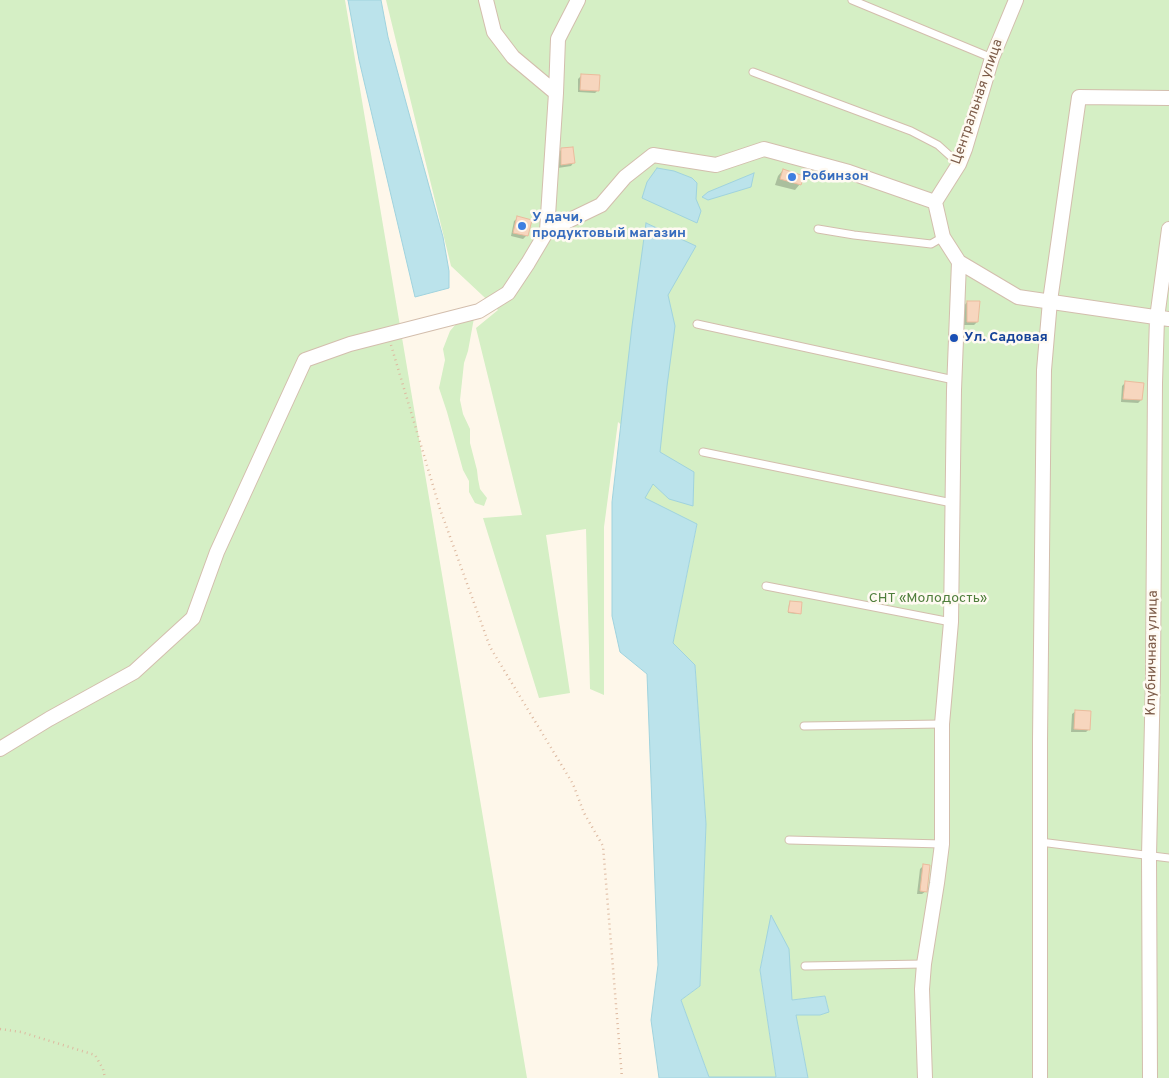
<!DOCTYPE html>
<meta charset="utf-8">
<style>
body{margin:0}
canvas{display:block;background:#fef7ea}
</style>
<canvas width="1169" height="1078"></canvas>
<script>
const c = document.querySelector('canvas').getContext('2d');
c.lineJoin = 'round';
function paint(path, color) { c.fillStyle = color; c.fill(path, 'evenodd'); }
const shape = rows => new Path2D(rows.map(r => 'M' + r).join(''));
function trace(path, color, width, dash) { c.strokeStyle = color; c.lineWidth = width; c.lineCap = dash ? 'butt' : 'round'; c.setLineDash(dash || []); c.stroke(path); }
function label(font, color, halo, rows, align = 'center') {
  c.font = font + ' Overpass,sans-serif'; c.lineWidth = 5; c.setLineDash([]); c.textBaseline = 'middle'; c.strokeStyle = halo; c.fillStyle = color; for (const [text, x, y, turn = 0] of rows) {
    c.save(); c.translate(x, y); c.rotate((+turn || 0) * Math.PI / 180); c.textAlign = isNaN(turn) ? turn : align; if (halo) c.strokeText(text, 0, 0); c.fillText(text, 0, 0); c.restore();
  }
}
paint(shape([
 [0,0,345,0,527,1078,0,1078],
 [386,0,1169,0,1169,1078,808,1078,796,1015,820,1015,829,1011,825,996,792,1000,769,928,760,970,776,1078,709,1077,681,1000,700,986,706,824,695,665,673,643,697,525,644,498,653,483,669,499,659,452,638,440,618,422,604,527,604,695,590,689,586,529,546,535,570,693,539,698,483,518,522,515,476,328,498,310,451,266],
 [474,318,468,351,464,363,460,400,463,414,470,429,470,443,477,470,478,479,480,489,487,498,484,506,475,503,469,492,469,481,463,470,447,412,439,388,445,360,443,349,450,331,456,324]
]), '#d5efc5');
const water = shape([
 [348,0,381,0,388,37,443,237,449,271,449,288,415,297,359,60,348,0],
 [657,168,674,171,692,178,697,183,696,199,701,211,697,223,642,198,647,182,657,168],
 [754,173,751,187,708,200,702,197,708,192,754,173],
 [646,223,696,246,668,295,675,326,667,386,660,452,694,472,693,506,669,499,653,484,645,498,697,524,673,643,695,665,706,824,700,986,681,1000,709,1077,776,1077,760,970,771,915,789,949,792,1000,825,996,829,1012,820,1015,796,1015,808,1078,659,1078,651,1020,658,965,647,674,620,652,612,616,612,502,632,326,646,223]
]);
paint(water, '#bbe3eb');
trace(water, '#a0d3de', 1);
paint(shape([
 [582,75,598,90,595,93,578,92,578,79],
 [562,149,574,162,571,166,558,168,558,153],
 [783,170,800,184,795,190,775,185,778,176],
 [518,218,530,221,526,236,523,239,511,236,514,221],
 [967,302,977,322,974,325,964,325,964,306],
 [1125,383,1141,400,1138,403,1121,402,1122,386],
 [790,602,800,613,799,614,788,613,789,604],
 [1076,711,1089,729,1086,732,1071,732,1072,714],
 [923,866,926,891,922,894,917,894,920,869]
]), '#0003');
const building = shape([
 [581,74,600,75,599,91,580,90,581,74],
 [573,147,575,163,561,165,561,148,573,147],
 [783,169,804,176,801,185,780,179,783,169],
 [517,216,532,220,528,236,513,233,517,216],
 [967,301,980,301,978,322,967,322,967,301],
 [1125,381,1144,383,1142,400,1123,399,1125,381],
 [790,601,802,602,801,614,788,612,790,601],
 [1075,710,1091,711,1090,730,1074,729,1075,710],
 [923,864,930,865,927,892,920,891,923,864]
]);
paint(building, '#f7d6be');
trace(building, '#ebbc9d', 1);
const lane = shape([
 [852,0,992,58],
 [753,72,911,131,938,145,959,164],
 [818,229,854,235,931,244,943,237],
 [697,324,954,380],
 [703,452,952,503],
 [766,586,951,622],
 [804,726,942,724],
 [789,840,942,844],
 [1040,842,1169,858],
 [805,966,924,964]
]);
const street = shape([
 [486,0,494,32,513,57,556,93],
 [935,202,943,237,959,262,1018,297,1169,319],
 [935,202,959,164,965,149,992,58,1016,0],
 [547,231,601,205,625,177,653,155,716,165,764,149,849,172,935,202],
 [0,749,49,719,134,672,193,618,217,552,305,360,350,344,479,311,508,293,528,263,547,231,556,93,558,39,578,0],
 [925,1078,922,989,924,964,937,883,942,844,942,724,951,622,954,390,959,262],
 [1040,1078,1040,740,1044,370,1050,301,1079,97,1169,98],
 [1150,1078,1149,856,1153,676,1155,383,1157,318,1169,229]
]);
trace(lane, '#d3bead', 9);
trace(street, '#d3bead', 16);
trace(shape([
 [391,345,440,509,490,647,573,784,584,813,603,846,622,1078],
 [0,1029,21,1032,95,1055,103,1069,105,1078]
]), '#ddb9a0', 2.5, [1, 4]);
trace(lane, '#fff', 7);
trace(street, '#fff', 14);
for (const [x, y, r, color] of [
 [792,177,5,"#3f7fe0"],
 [522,226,5,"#3f7fe0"],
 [954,338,5,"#1a4fb4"]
]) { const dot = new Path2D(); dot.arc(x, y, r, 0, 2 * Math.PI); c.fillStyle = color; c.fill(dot); trace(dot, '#fffaf2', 2); }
label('14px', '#7d5c49', '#fffaf2', [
 ["Центральная улица",978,102,-71],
 ["Клубничная улица",1153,653,-89]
]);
label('bold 14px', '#366cbe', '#fffaf2', [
 ["Робинзон",802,177],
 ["У дачи,",532,218],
 ["продуктовый магазин",532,234]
], 'left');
label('bold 14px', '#164399', '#fffaf2', [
 ["Ул. Садовая",964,338]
], 'left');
label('14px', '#4f7e3c', '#fffaf2', [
 ["СНТ «Молодость»",928,599]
]);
</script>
